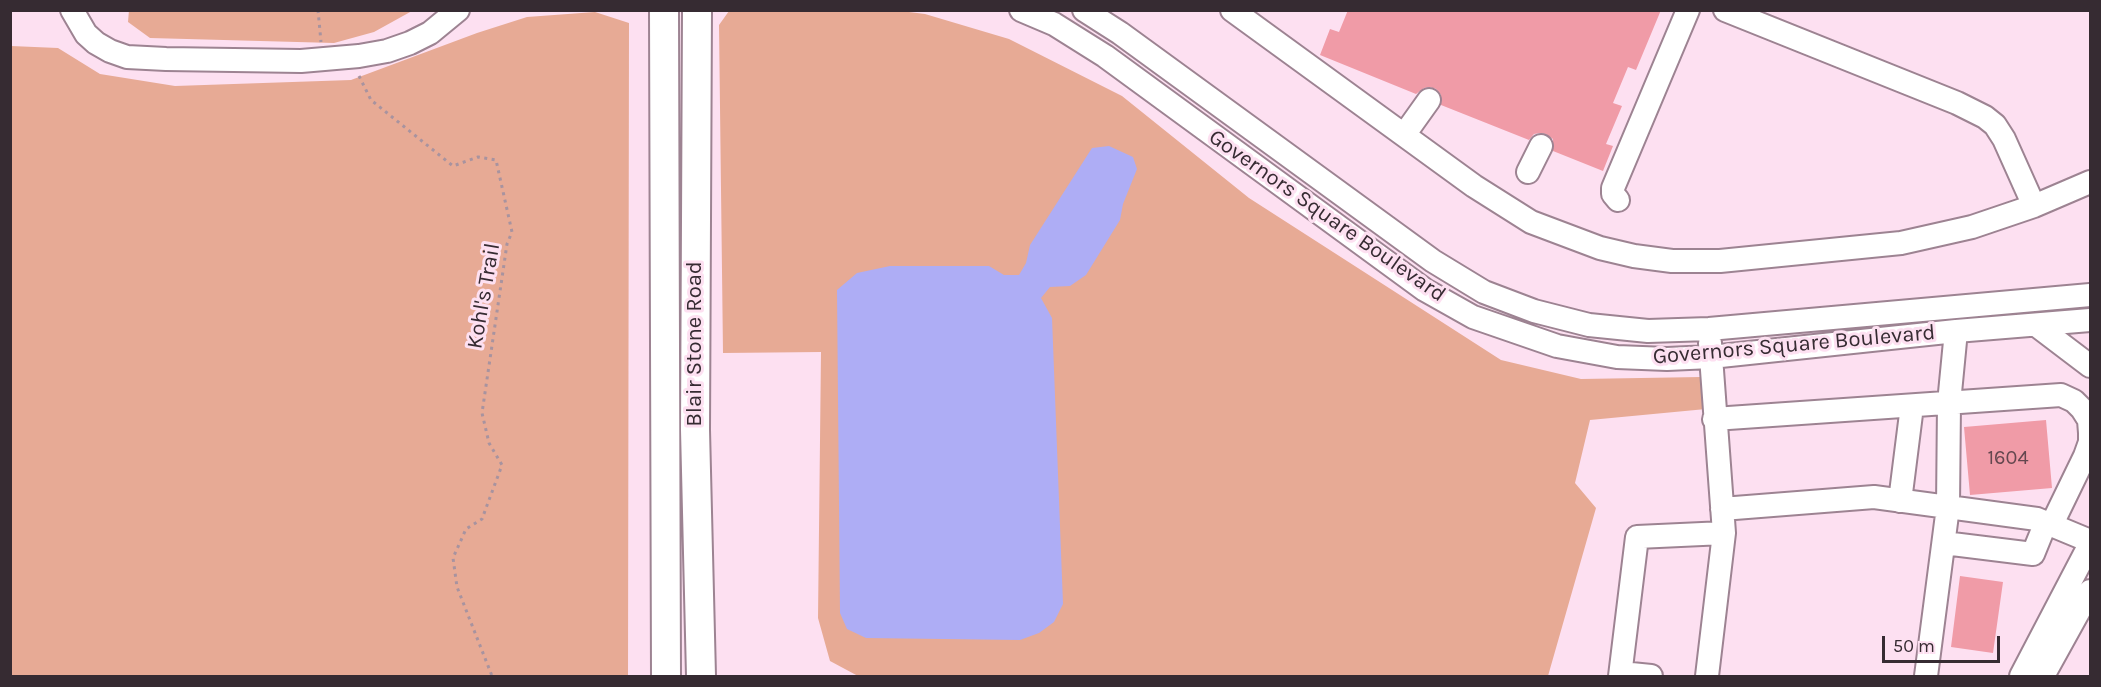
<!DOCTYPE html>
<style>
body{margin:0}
#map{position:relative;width:2101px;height:687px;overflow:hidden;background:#fde0f1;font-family:Karla,sans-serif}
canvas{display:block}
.frame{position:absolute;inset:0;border:12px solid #362b32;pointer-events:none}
.scale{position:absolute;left:1882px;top:636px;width:118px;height:27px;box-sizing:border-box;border:3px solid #362b32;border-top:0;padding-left:8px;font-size:18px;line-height:21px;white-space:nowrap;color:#362b32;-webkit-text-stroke:4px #fde0f1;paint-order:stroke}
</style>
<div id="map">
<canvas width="2101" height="687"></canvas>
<div class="frame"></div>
<div class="scale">50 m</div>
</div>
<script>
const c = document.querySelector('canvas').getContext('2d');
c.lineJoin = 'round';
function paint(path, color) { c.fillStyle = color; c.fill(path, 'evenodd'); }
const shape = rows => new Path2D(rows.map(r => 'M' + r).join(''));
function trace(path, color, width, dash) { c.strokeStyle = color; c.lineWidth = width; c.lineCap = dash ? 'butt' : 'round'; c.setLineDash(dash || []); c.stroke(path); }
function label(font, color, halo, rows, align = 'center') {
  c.font = font + ' Karla,sans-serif'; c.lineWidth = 6; c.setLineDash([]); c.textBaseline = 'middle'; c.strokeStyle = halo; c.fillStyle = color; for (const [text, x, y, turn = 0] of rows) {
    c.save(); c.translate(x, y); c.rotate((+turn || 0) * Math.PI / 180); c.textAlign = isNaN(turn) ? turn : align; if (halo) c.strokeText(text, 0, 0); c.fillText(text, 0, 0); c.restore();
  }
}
paint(shape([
 [129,10,412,10,412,11,374,32,334,43,150,38,128,22],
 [729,11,901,11,925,14,1009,39,1122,96,1249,198,1501,360,1581,379,1701,377,1706,409,1590,420,1575,483,1596,508,1548,676,858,676,830,661,818,618,821,352,723,353,719,25],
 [595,12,629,23,628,676,11,676,11,46,58,48,100,74,175,86,351,80,477,33,527,17]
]), '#e7aa95');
paint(shape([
 [1109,146,1133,157,1137,169,1123,204,1120,220,1086,275,1070,286,1050,287,1041,298,1052,318,1063,604,1054,622,1039,633,1020,640,866,638,847,629,840,613,837,290,857,273,890,266,989,266,1004,275,1019,275,1026,263,1030,245,1092,148]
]), '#aeadf5');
paint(shape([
 [1348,10,1661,10,1636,70,1628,67,1613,103,1622,106,1606,144,1613,146,1603,171,1553,151,1553,139,1546,134,1540,133,1534,134,1529,140,1441,105,1441,95,1436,89,1430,87,1424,88,1416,94,1320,55,1330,29,1339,32],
 [2046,420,2052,488,1970,495,1964,427],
 [1960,576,2003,582,1993,653,1951,647]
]), '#f09ba7');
const minor = shape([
 [72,10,86,34,96,43,110,51,127,57,166,59,301,61,359,56,387,51,410,43,430,33,458,10],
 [1021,10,1054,24,1105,56,1425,290,1473,317,1557,346,1617,357,1667,359,1711,357,1956,331,2090,320],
 [1084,10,1120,33,1433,261,1484,292,1534,311,1589,325,1648,331,1709,329,2090,295],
 [1232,10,1474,186,1531,222,1600,248,1634,256,1672,261,1720,261,1901,243,1972,227,2034,206,2090,182],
 [1725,10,1957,103,1985,117,1995,125,2004,139,2034,206],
 [1404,135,1429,100],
 [1528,172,1541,146],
 [1618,200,1613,194,1613,188,1688,10],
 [2036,325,2090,366],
 [1714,419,2061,395,2074,401,2082,409,2089,420,2090,433,2090,442,2085,456,2052,524],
 [1900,501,1912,406],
 [1722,509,1874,497,2037,519,2090,541],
 [1944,543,2033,554,2046,522],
 [1621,673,1651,676],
 [1620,676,1637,537,1724,533],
 [1707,676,1724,533,1710,343],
 [1926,676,1948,507,1949,403,1956,331],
 [2021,676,2090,544],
 [2043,676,2090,591]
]);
const major = shape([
 [664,10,666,676],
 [697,10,695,430,701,676]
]);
trace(minor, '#9d8392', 26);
trace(major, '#9d8392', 32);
trace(shape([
 [318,10,321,42],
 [359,76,371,100,453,166,478,157,496,160,512,232,507,244,482,413,489,443,502,465,482,519,466,529,453,558,457,587,492,676]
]), '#a8939f', 3, [3, 4.5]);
trace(minor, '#fff', 22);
trace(major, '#fff', 28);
label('20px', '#64474f', null, [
 ["1604",2008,458]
]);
label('22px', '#362b32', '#fde0f1', [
 ["Governors Square Boulevard",1327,216,35],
 ["Kohl's Trail",484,296,-80],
 ["Blair Stone Road",695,344,-90],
 ["Governors Square Boulevard",1794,345,-5]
]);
</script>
